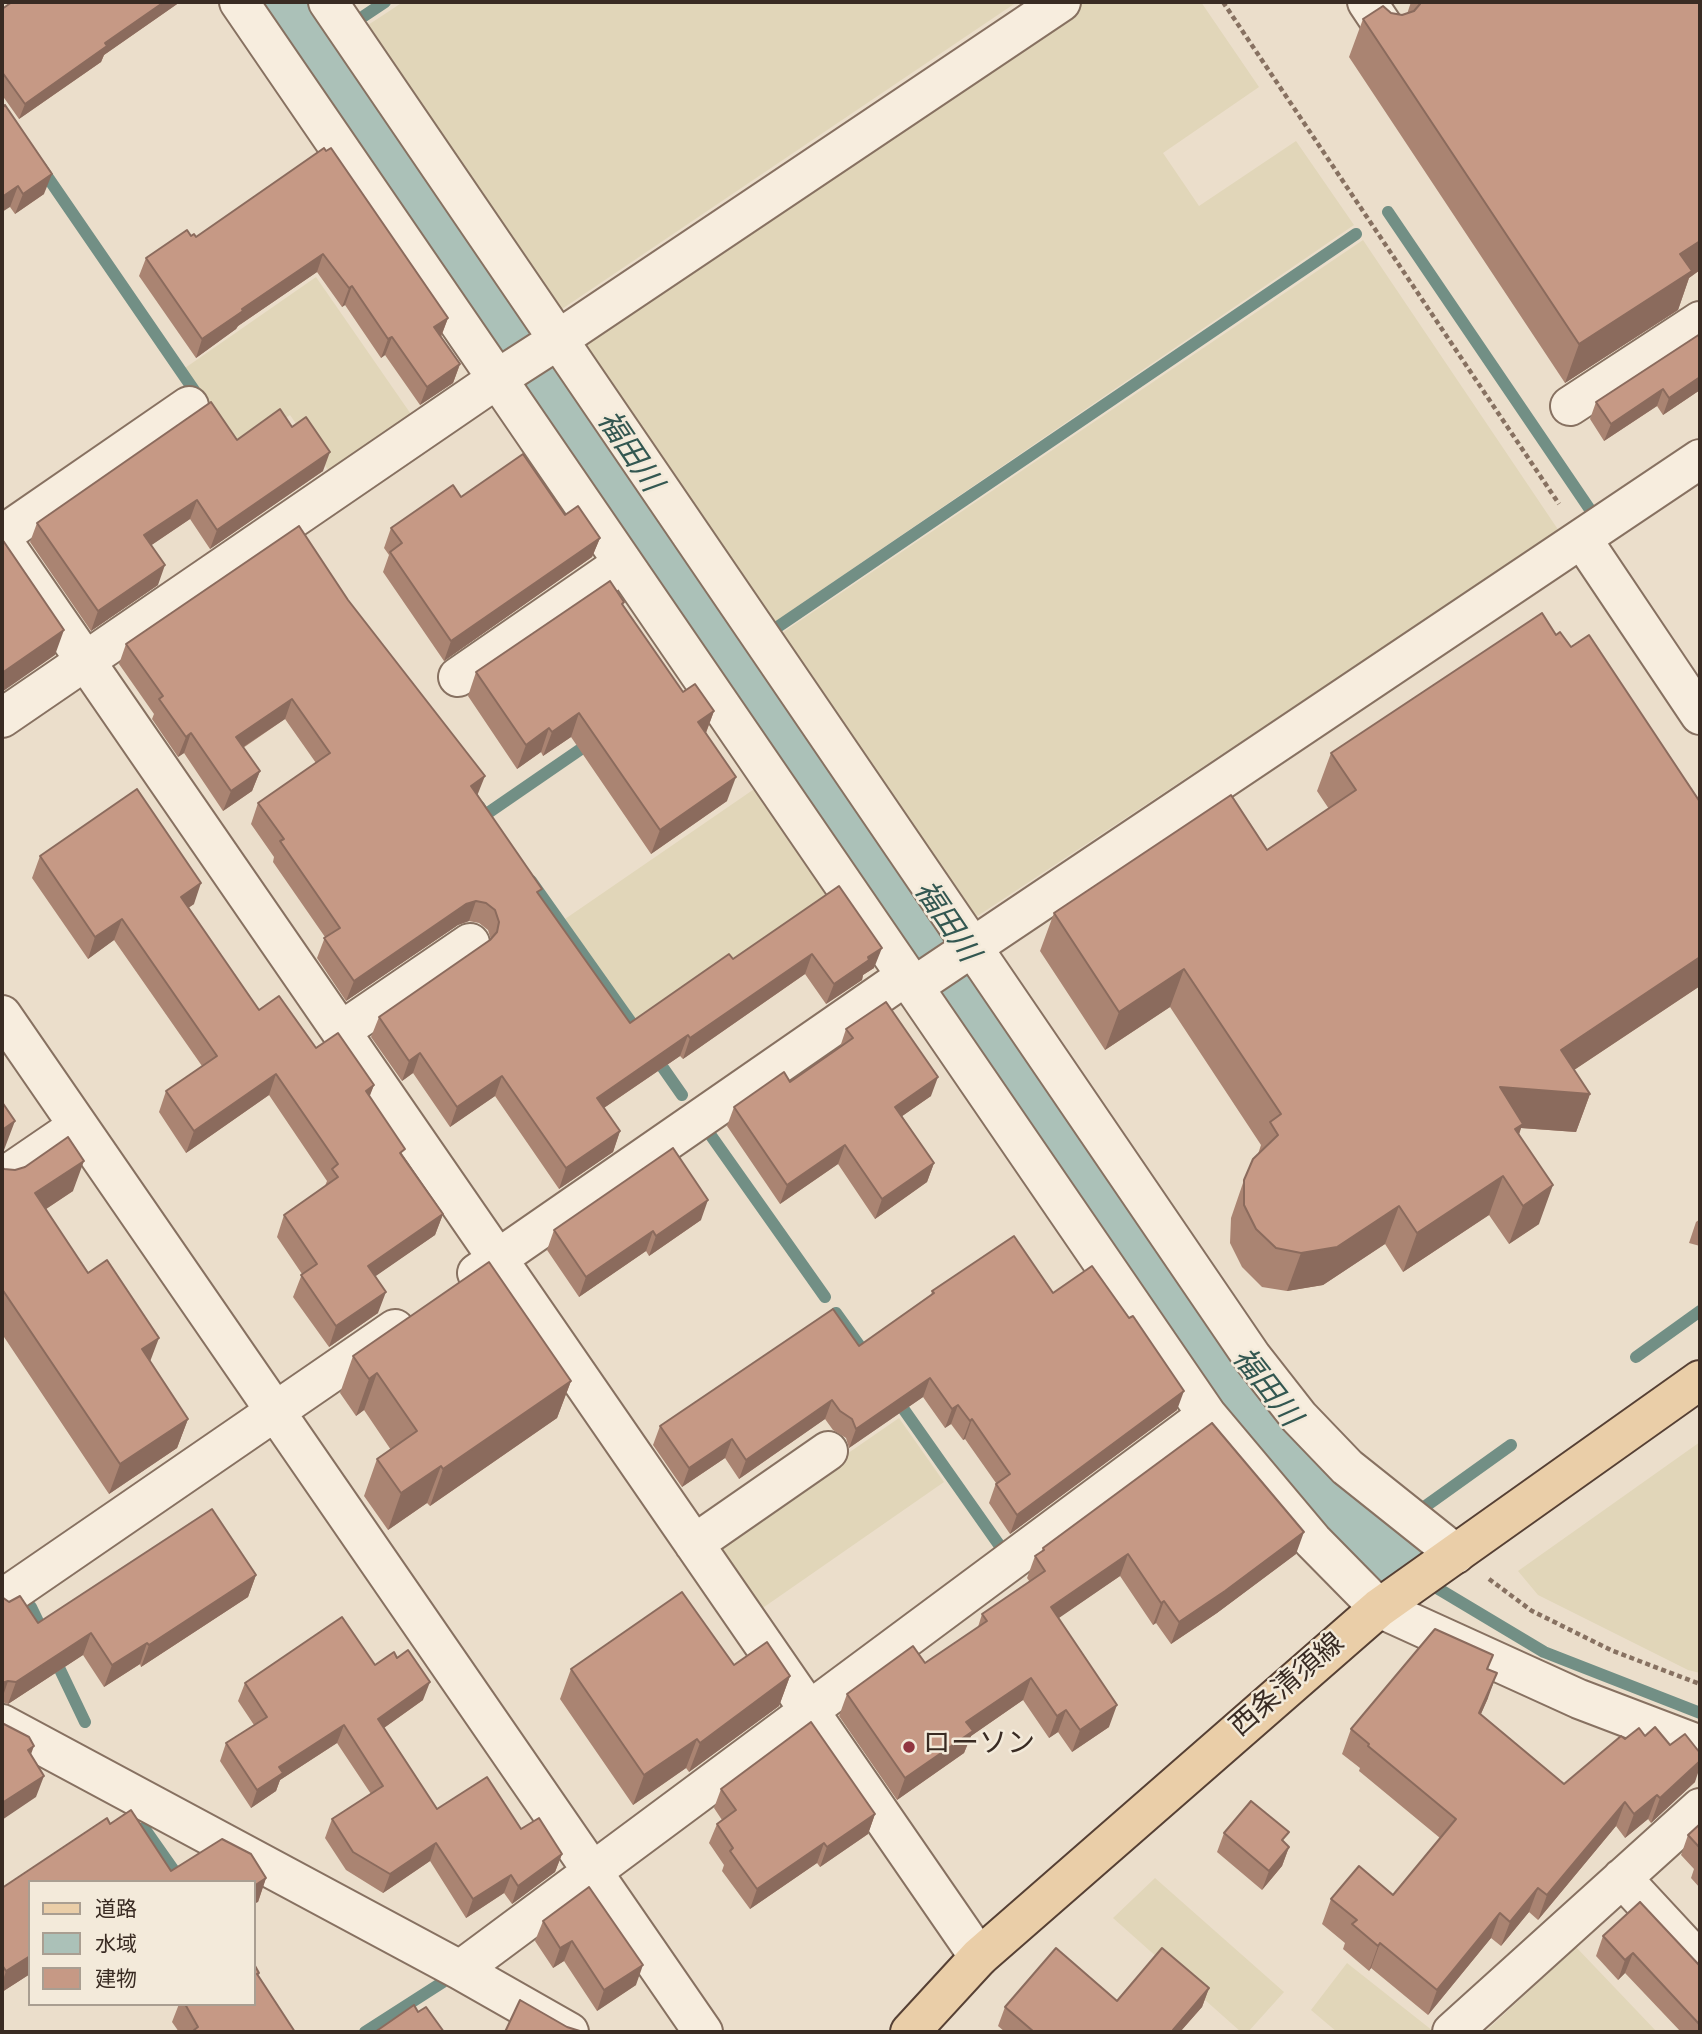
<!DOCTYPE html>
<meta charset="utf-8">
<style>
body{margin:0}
#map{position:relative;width:1702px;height:2034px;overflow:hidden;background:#ebdecb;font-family:Spectral,"Noto Sans JP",serif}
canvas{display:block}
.frame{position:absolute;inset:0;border:4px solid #392b23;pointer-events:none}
.legend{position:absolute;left:28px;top:1880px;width:228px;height:126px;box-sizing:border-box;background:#f3eada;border:2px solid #a99e91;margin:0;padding:9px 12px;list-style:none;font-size:21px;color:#392b23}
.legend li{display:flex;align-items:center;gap:14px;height:35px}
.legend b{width:35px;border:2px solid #a99e91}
</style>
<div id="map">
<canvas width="1702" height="2034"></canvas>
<div class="frame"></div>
<ul class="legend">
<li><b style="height:9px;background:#eacea8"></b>道路</li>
<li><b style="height:19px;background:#abc1b8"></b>水域</li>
<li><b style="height:19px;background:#c69985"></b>建物</li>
</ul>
</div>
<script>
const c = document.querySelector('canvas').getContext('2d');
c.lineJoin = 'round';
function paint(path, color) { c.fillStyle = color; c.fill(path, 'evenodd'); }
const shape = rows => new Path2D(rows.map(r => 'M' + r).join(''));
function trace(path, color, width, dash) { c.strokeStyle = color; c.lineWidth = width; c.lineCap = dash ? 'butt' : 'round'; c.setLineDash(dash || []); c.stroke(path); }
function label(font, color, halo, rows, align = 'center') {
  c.font = font + ' Spectral,"Noto Sans JP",serif'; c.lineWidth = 5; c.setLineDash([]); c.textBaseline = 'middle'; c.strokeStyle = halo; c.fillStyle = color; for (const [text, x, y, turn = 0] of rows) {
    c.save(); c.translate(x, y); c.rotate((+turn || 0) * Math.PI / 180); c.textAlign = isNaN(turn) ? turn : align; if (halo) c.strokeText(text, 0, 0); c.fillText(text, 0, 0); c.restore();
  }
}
paint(shape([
 [403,2,1017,2,556,313,365,27],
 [1078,2,1201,2,1259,87,1163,153,1199,206,1296,141,1354,225,769,626,574,339],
 [1363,240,1559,531,967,923,776,637],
 [316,277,415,420,333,477,290,415,240,448,185,368],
 [763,783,837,891,641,1028,565,919],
 [899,1418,944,1482,754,1614,709,1549],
 [1700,1442,1700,1673,1688,1670,1538,1595,1518,1571],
 [1155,1878,1284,1992,1248,2032,1241,2032,1113,1918],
 [1576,1947,1657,2032,1485,2032],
 [1347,1963,1433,2031,1337,2032,1311,2010]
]), '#e1d6b9');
const water = shape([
 [257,2,307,2,1237,1365,1432,1555,1385,1588,1256,1455,257,2]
]);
paint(water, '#abc1b8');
trace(water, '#728f85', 2);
trace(shape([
 [364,16,385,2],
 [40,166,200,399],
 [1388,212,1593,514,1601,509],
 [779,626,1356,234],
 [479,806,485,815,594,740],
 [531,881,640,1035],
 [654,1055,682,1095],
 [707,1130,825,1297],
 [836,1313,869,1359],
 [1636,1357,1700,1311],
 [895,1397,1002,1549,995,1555],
 [1423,1508,1511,1445],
 [1427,1582,1544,1652,1700,1713],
 [31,1607,46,1638],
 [53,1655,85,1722],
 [144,1828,182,1882],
 [365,2032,443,1982]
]), '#728f85', 12);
const minor = shape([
 [239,2,1207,1415,1313,1541,1379,1608,1579,1699,1700,1745],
 [328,2,1252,1357,1299,1417,1347,1467,1456,1554],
 [1367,2,1387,32],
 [1570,406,1700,321],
 [2,535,189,406],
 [1582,539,1700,715],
 [2,540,979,1957],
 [458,677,623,563],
 [2,718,497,379,550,345,1061,2],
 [913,987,1700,459],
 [2,1015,703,2032],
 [341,1031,470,943],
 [2,1178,78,1126],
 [477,1273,906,976],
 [694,1544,828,1451],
 [2,1599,395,1329],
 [2,1724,460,1970,569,2032],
 [1622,1878,1700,1962],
 [460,1970,1207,1415],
 [1452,2032,1700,1808]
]);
const major = shape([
 [910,2032,979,1957,1379,1608,1700,1380]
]);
trace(minor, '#877161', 42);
trace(major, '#564034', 42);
trace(shape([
 [1223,2,1559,504],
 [1489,1579,1532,1611,1613,1651,1700,1684]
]), '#877161', 4.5, [5, 3.5]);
trace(minor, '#f7edde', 38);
trace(major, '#eacea8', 38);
paint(shape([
 [12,2,180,2,104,55,101,62,19,119,2,95,2,9],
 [1411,2,1700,2,1700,270,1689,278,1678,310,1565,383,1349,57,1363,19,1391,13,1402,15,1407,14],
 [2,108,44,194,15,214,10,207],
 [324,148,448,318,441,337,460,364,453,383,420,405,385,355,381,358,345,305,342,307,317,272,238,326,236,329,196,358,139,276,146,258,191,236,196,237],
 [1700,334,1700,390,1663,415,1657,406,1604,441,1590,419,1596,402],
 [237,440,323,471,210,549,190,519,151,545,158,585,91,631,30,542,37,523],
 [461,497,565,515,600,538,592,557,444,661,383,572,389,555,384,548,391,528],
 [299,526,478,795,540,896,630,1023,733,959,839,886,874,968,863,975,862,980,826,1004,805,974,683,1059,680,1056,604,1108,620,1131,613,1152,559,1189,495,1096,450,1127,413,1073,402,1081,371,1037,379,1017,491,940,488,930,479,923,469,921,458,925,346,1001,317,958,325,937,273,862,274,857,251,824,258,803,316,763,285,719,243,748,260,771,252,791,223,811,184,753,178,757,152,719,154,714,119,664,126,644],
 [623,605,683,692,714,711,706,733,727,801,651,854,571,737,543,756,541,752,517,769,468,696,476,672],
 [1331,753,1700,986,1574,1070,1590,1094,1576,1132,1521,1128,1519,1135,1539,1224,1509,1244,1489,1215,1403,1272,1385,1244,1323,1285,1287,1291,1262,1287,1242,1267,1230,1243,1231,1218,1244,1180,1258,1154,1261,1145,1170,1007,1105,1050,1040,951,1054,913,1267,850,1329,809,1317,791],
 [40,856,194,904,188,908,259,1010,316,1048,374,1085,369,1096,403,1156,443,1214,435,1235,375,1276,378,1313,329,1347,293,1297,302,1274,277,1237,284,1215,325,1186,327,1181,269,1095,186,1153,159,1112,166,1091,202,1066,114,940,88,959,32,878],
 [846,1029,931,1096,902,1116,934,1163,927,1182,875,1219,838,1164,780,1204,727,1126,734,1107,790,1082,840,1047],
 [2,1167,4,1169,73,1191,46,1209,88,1273,150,1362,188,1419,177,1448,109,1494,2,1334],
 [1700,1219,1700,1246,1689,1243,1696,1222],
 [701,1220,649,1256,646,1251,579,1297,547,1250,554,1230],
 [932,1291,1053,1293,1177,1410,1010,1534,989,1503,996,1483,965,1439,963,1440,951,1424,945,1428,923,1397,849,1448,846,1438,833,1430,825,1419,739,1479,725,1458,682,1487,653,1445,660,1426,859,1346,931,1296],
 [353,1356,571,1381,557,1418,430,1506,427,1503,388,1530,364,1496,377,1459,391,1450,364,1410,356,1416,340,1393],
 [1043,1548,1296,1554,1217,1613,1171,1644,1156,1623,1153,1625,1120,1576,1058,1618,1109,1727,1072,1752,1058,1732,1049,1738,1023,1700,971,1736,964,1753,897,1800,839,1716,847,1694,925,1663,978,1627,982,1614,1030,1582,1027,1578,1035,1556,1042,1551],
 [256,1575,248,1597,141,1667,140,1664,104,1687,83,1655,8,1704,2,1702,2,1597,38,1623],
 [375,1665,423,1700,384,1728,437,1809,521,1829,562,1854,555,1872,512,1904,504,1893,466,1918,430,1861,383,1893,346,1870,325,1838,332,1819,371,1794,337,1743,280,1780,276,1791,251,1808,220,1761,226,1743,254,1725,238,1701,245,1683],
 [734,1665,790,1676,779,1706,689,1772,686,1768,633,1805,560,1699,571,1669],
 [1488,1670,1488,1698,1481,1714,1564,1784,1625,1739,1645,1736,1695,1782,1651,1823,1648,1819,1625,1838,1616,1826,1538,1920,1529,1912,1501,1946,1491,1938,1428,2015,1371,1968,1369,1971,1343,1949,1345,1943,1322,1924,1331,1899,1393,1895,1440,1838,1359,1771,1360,1768,1342,1754,1351,1729],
 [721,1789,875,1814,868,1834,820,1867,817,1863,750,1909,722,1871,724,1865,709,1843,717,1824,722,1820,714,1808],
 [110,1824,171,1871,266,1878,258,1902,254,1882,30,1882,30,1974,2,1992,2,1888],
 [1700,1824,1700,1888,1691,1878,1694,1869,1681,1855,1688,1835],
 [1224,1833,1285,1843,1289,1847,1282,1866,1262,1890,1217,1852],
 [543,1921,636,1985,597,2011,564,1961,553,1968,535,1941],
 [1603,1936,1700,1966,1700,2032,1681,2032,1625,1973,1618,1980,1596,1956],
 [254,1964,259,1973,258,1976,295,2032,179,2032,172,2022,179,2004,254,2004],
 [1209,1988,1202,2007,1180,2032,1005,2032,998,2026,1005,2007,1117,2001]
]), '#aa8472');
paint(shape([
 [164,2,180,2,104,55,101,62,19,119,25,104,105,43],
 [52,174,44,194,15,214,23,194],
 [18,186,10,207,2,212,2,197],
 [1700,241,1700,270,1689,278,1678,310,1565,383,1579,344,1680,254],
 [323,254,317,272,238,326,236,329,196,358,202,339,242,309],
 [352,286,345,305,342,307,349,288],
 [448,318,441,336,427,346,434,327],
 [392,337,385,355,381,358,388,339],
 [460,364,453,383,420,405,427,387],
 [1700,377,1700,390,1663,415,1669,398],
 [1663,389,1657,406,1604,441,1611,424],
 [330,452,323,471,210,549,217,530],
 [197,500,190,519,137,555,144,535],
 [600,538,592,557,444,661,451,641],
 [165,565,158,585,91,631,98,611],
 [64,630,55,655,2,692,2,673],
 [292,699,285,719,228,757,236,737],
 [714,711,705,735,698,722],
 [579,713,571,737,543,756,552,732],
 [549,728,541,752,517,769,526,745],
 [191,733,184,753,178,757,186,737],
 [260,771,252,791,223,811,231,791],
 [485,776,477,796,471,786],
 [736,777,727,801,651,854,660,830],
 [201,883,194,904,173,918,181,897],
 [476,901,469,921,458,925,346,1001,354,981,466,904],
 [122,919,114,940,88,959,95,937],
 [882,948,874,968,863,975,862,980,826,1004,834,984,868,957],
 [812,954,805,974,683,1059,690,1038],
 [1700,957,1700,986,1547,1088,1561,1050],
 [1184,969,1170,1007,1105,1050,1119,1012],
 [688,1035,680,1056,589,1118,597,1098],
 [420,1053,413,1073,402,1081,409,1061],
 [276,1074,269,1095,186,1153,194,1131],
 [502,1076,495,1096,450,1127,457,1107],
 [938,1077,931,1096,888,1126,895,1107],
 [374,1085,366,1106,366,1091],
 [1500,1087,1590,1094,1576,1132,1521,1128,1509,1162],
 [15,1121,4,1150,2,1152,2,1130],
 [620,1131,613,1152,559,1189,566,1168],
 [845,1145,838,1164,780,1204,787,1185],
 [84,1161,73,1191,25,1223,35,1193],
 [934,1163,927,1182,875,1219,882,1199],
 [1503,1176,1489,1215,1403,1272,1417,1233],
 [1553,1185,1539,1224,1509,1244,1523,1206],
 [708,1200,701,1220,649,1256,656,1236],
 [1399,1206,1385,1244,1323,1285,1287,1291,1301,1253],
 [443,1214,435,1235,360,1287,368,1266],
 [653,1231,646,1251,579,1297,586,1277],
 [386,1292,378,1313,329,1347,336,1326],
 [159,1338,148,1367,142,1349],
 [377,1373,364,1410,356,1416,369,1379],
 [930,1378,923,1397,849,1448,856,1429],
 [571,1381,557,1418,430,1506,443,1469],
 [1184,1391,1177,1410,1010,1534,1017,1515],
 [832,1400,825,1419,739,1479,746,1460],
 [958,1405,951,1424,945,1428,952,1409],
 [188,1419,177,1448,109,1494,120,1464],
 [972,1419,965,1439,963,1440,970,1421],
 [732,1439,725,1458,682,1487,689,1468],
 [441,1466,427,1503,388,1530,401,1493],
 [1304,1532,1296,1554,1217,1613,1171,1644,1179,1622],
 [1128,1554,1120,1576,1043,1629,1051,1607],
 [256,1575,248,1597,141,1667,149,1645],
 [1164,1601,1156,1623,1153,1625,1161,1603],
 [91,1633,83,1655,8,1704,16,1682],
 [147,1643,140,1664,104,1687,112,1665],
 [1497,1673,1488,1698,1470,1738,1479,1713],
 [790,1676,779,1706,689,1772,700,1743],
 [1031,1678,1023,1700,971,1736,964,1753,897,1800,905,1778,966,1722],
 [8,1681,2,1699,2,1683],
 [430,1682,423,1700,371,1737,378,1719],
 [1117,1705,1109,1727,1072,1752,1080,1730],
 [1066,1710,1058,1732,1049,1738,1057,1716],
 [344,1725,337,1743,280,1780,276,1791,251,1808,257,1790,279,1767],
 [697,1739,686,1768,633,1805,644,1775],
 [34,1746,26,1768,28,1750],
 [1700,1761,1700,1767,1695,1782,1651,1823,1660,1798],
 [44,1776,36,1797,2,1820,2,1803],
 [1657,1795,1648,1819,1625,1838,1634,1814],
 [1625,1802,1616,1826,1538,1920,1547,1895],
 [875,1814,868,1834,820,1867,827,1847],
 [436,1843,430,1861,383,1893,390,1874],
 [824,1843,817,1863,750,1909,757,1889],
 [1289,1847,1282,1866,1262,1890,1269,1871],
 [562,1854,555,1872,512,1904,518,1886],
 [511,1875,504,1893,466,1918,473,1899],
 [266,1878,258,1902,254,1904,254,1886],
 [1538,1888,1529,1912,1501,1946,1510,1922],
 [1500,1913,1491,1938,1428,2015,1437,1990],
 [572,1941,564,1961,553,1968,560,1948],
 [1380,1943,1371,1968,1369,1971,1378,1946],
 [1633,1953,1625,1973,1618,1980,1625,1960],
 [30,1956,30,1974,2,1992,2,1983,6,1971],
 [643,1965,636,1985,597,2011,604,1990],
 [1209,1988,1202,2007,1180,2032,1172,2032]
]), '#8b6b5d');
const building = shape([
 [12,2,164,2,105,43,107,46,25,104,2,72,2,9,12,2],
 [1421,2,1700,2,1700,241,1680,254,1692,271,1579,344,1363,19,1383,6,1391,13,1402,15,1414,11,1420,4,1421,2],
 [5,105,52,174,23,194,18,186,2,197,2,108,5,105],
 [324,148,326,151,331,148,448,318,434,327,460,364,427,387,392,337,388,339,352,286,349,288,323,254,242,309,243,311,202,339,146,258,187,230,191,236,194,234,196,237,324,148],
 [1700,334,1700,377,1669,398,1663,389,1611,424,1596,402,1700,334],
 [211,402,237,440,280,409,292,427,306,417,330,452,217,530,197,500,144,535,165,565,98,611,37,523,211,402],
 [523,454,565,515,578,506,600,538,451,641,390,552,402,543,391,528,453,485,461,497,523,454],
 [299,526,348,600,485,776,471,786,542,889,537,892,630,1023,729,954,733,959,839,886,882,948,868,957,869,960,834,984,812,954,690,1038,688,1035,597,1098,620,1131,566,1168,502,1076,457,1107,420,1053,409,1061,379,1017,490,940,497,932,499,922,495,910,486,903,476,901,466,904,354,981,324,938,340,928,280,841,284,839,258,803,330,753,292,699,236,737,260,771,231,791,191,733,186,737,159,699,163,696,126,644,299,526],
 [2,539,64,630,2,673,2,539],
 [610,581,624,602,622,604,683,692,695,684,714,711,698,722,736,777,660,830,579,713,552,732,549,728,526,745,476,672,610,581],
 [1542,613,1556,635,1560,632,1571,647,1589,635,1700,802,1700,957,1561,1050,1590,1094,1500,1087,1523,1124,1515,1129,1553,1185,1523,1206,1503,1176,1417,1233,1399,1206,1337,1247,1301,1253,1276,1248,1256,1229,1244,1205,1244,1180,1253,1159,1278,1135,1270,1122,1281,1114,1184,969,1119,1012,1054,913,1231,795,1267,850,1356,790,1331,753,1542,613],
 [137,789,201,883,181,897,259,1010,279,996,316,1048,338,1033,374,1085,366,1091,405,1149,400,1153,443,1214,368,1266,386,1292,336,1326,301,1275,317,1264,284,1215,338,1177,332,1169,338,1164,276,1074,194,1131,166,1091,217,1056,122,919,95,937,40,856,137,789],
 [886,1002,938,1077,895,1107,934,1163,882,1199,845,1145,787,1185,734,1107,784,1072,790,1082,853,1038,846,1029,886,1002],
 [2,1102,15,1121,2,1130,2,1102],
 [68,1137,84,1161,35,1193,88,1273,107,1260,159,1338,142,1349,188,1419,120,1464,2,1289,2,1167,4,1169,15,1170,25,1167,68,1137],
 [673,1148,708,1200,656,1236,653,1231,586,1277,554,1230,673,1148],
 [1014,1236,1053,1293,1092,1266,1129,1318,1133,1316,1184,1391,1017,1515,996,1484,1010,1474,972,1419,970,1421,958,1405,952,1409,930,1378,856,1429,852,1419,840,1411,832,1400,746,1460,732,1439,689,1468,660,1426,833,1309,859,1346,934,1293,932,1291,1014,1236],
 [489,1262,571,1381,443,1469,441,1466,401,1493,377,1459,417,1431,377,1373,369,1379,353,1356,489,1262],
 [1212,1423,1304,1532,1225,1591,1179,1622,1164,1601,1161,1603,1128,1554,1051,1607,1117,1705,1080,1730,1066,1710,1057,1716,1031,1678,966,1722,973,1731,905,1778,847,1694,913,1646,925,1663,987,1621,982,1614,1045,1571,1035,1556,1044,1550,1043,1548,1212,1423],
 [212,1509,256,1575,149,1645,147,1643,112,1665,91,1633,16,1682,8,1681,2,1683,2,1597,9,1602,20,1596,38,1623,212,1509],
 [682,1592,734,1665,767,1642,790,1676,700,1743,697,1739,644,1775,571,1669,682,1592],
 [342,1617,375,1665,394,1652,397,1658,408,1650,430,1682,378,1719,437,1809,487,1777,521,1829,539,1818,562,1854,518,1886,511,1875,473,1899,436,1843,390,1874,353,1852,332,1819,383,1786,344,1725,279,1767,283,1773,257,1790,226,1743,267,1717,245,1683,342,1617],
 [1435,1629,1493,1655,1487,1669,1497,1673,1479,1713,1564,1784,1621,1736,1625,1739,1639,1728,1645,1736,1655,1727,1670,1745,1685,1734,1700,1753,1700,1761,1660,1798,1657,1795,1634,1814,1625,1802,1547,1895,1538,1888,1510,1922,1500,1913,1437,1990,1380,1943,1378,1946,1352,1924,1357,1920,1331,1899,1359,1866,1393,1895,1456,1819,1368,1746,1369,1744,1351,1729,1435,1629],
 [811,1722,875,1814,827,1847,824,1843,757,1889,730,1851,733,1848,717,1824,736,1810,721,1789,811,1722],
 [2,1723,29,1737,34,1746,28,1750,44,1776,2,1803,2,1723],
 [1251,1801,1289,1832,1282,1840,1289,1847,1269,1871,1224,1833,1251,1801],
 [131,1810,171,1871,222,1839,251,1854,266,1878,254,1886,254,1882,30,1882,30,1956,6,1971,2,1965,2,1888,107,1818,110,1824,131,1810],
 [1700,1824,1700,1848,1688,1835,1700,1824],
 [589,1887,643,1965,604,1990,572,1941,560,1948,543,1921,589,1887],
 [1640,1902,1700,1966,1700,2025,1633,1953,1625,1960,1603,1936,1640,1902],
 [1056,1948,1117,2001,1162,1948,1209,1988,1173,2030,1175,2032,1034,2032,1005,2007,1056,1948],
 [254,1964,259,1973,257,1974,295,2032,195,2032,194,2030,198,2027,185,2004,254,2004,254,1964],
 [520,2000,567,2027,583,2032,505,2032,520,2000],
 [414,2005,418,2012,426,2007,444,2032,375,2032,414,2005]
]);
paint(building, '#c69985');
trace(building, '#8b6b5d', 2);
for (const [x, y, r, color] of [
 [909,1747,7,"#913640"]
]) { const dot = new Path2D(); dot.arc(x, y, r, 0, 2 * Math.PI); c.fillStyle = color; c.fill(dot); trace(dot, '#f3eada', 2.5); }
label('28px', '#392b23', '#f3eada', [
 ["西条清須線",1289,1687,-41]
]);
label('28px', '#392b23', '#f3eada', [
 ["ローソン",923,1747]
], 'left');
label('italic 30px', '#335751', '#f3eada', [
 ["福田川",627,453,56],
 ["福田川",944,923,56],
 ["福田川",1264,1389,52]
]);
</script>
